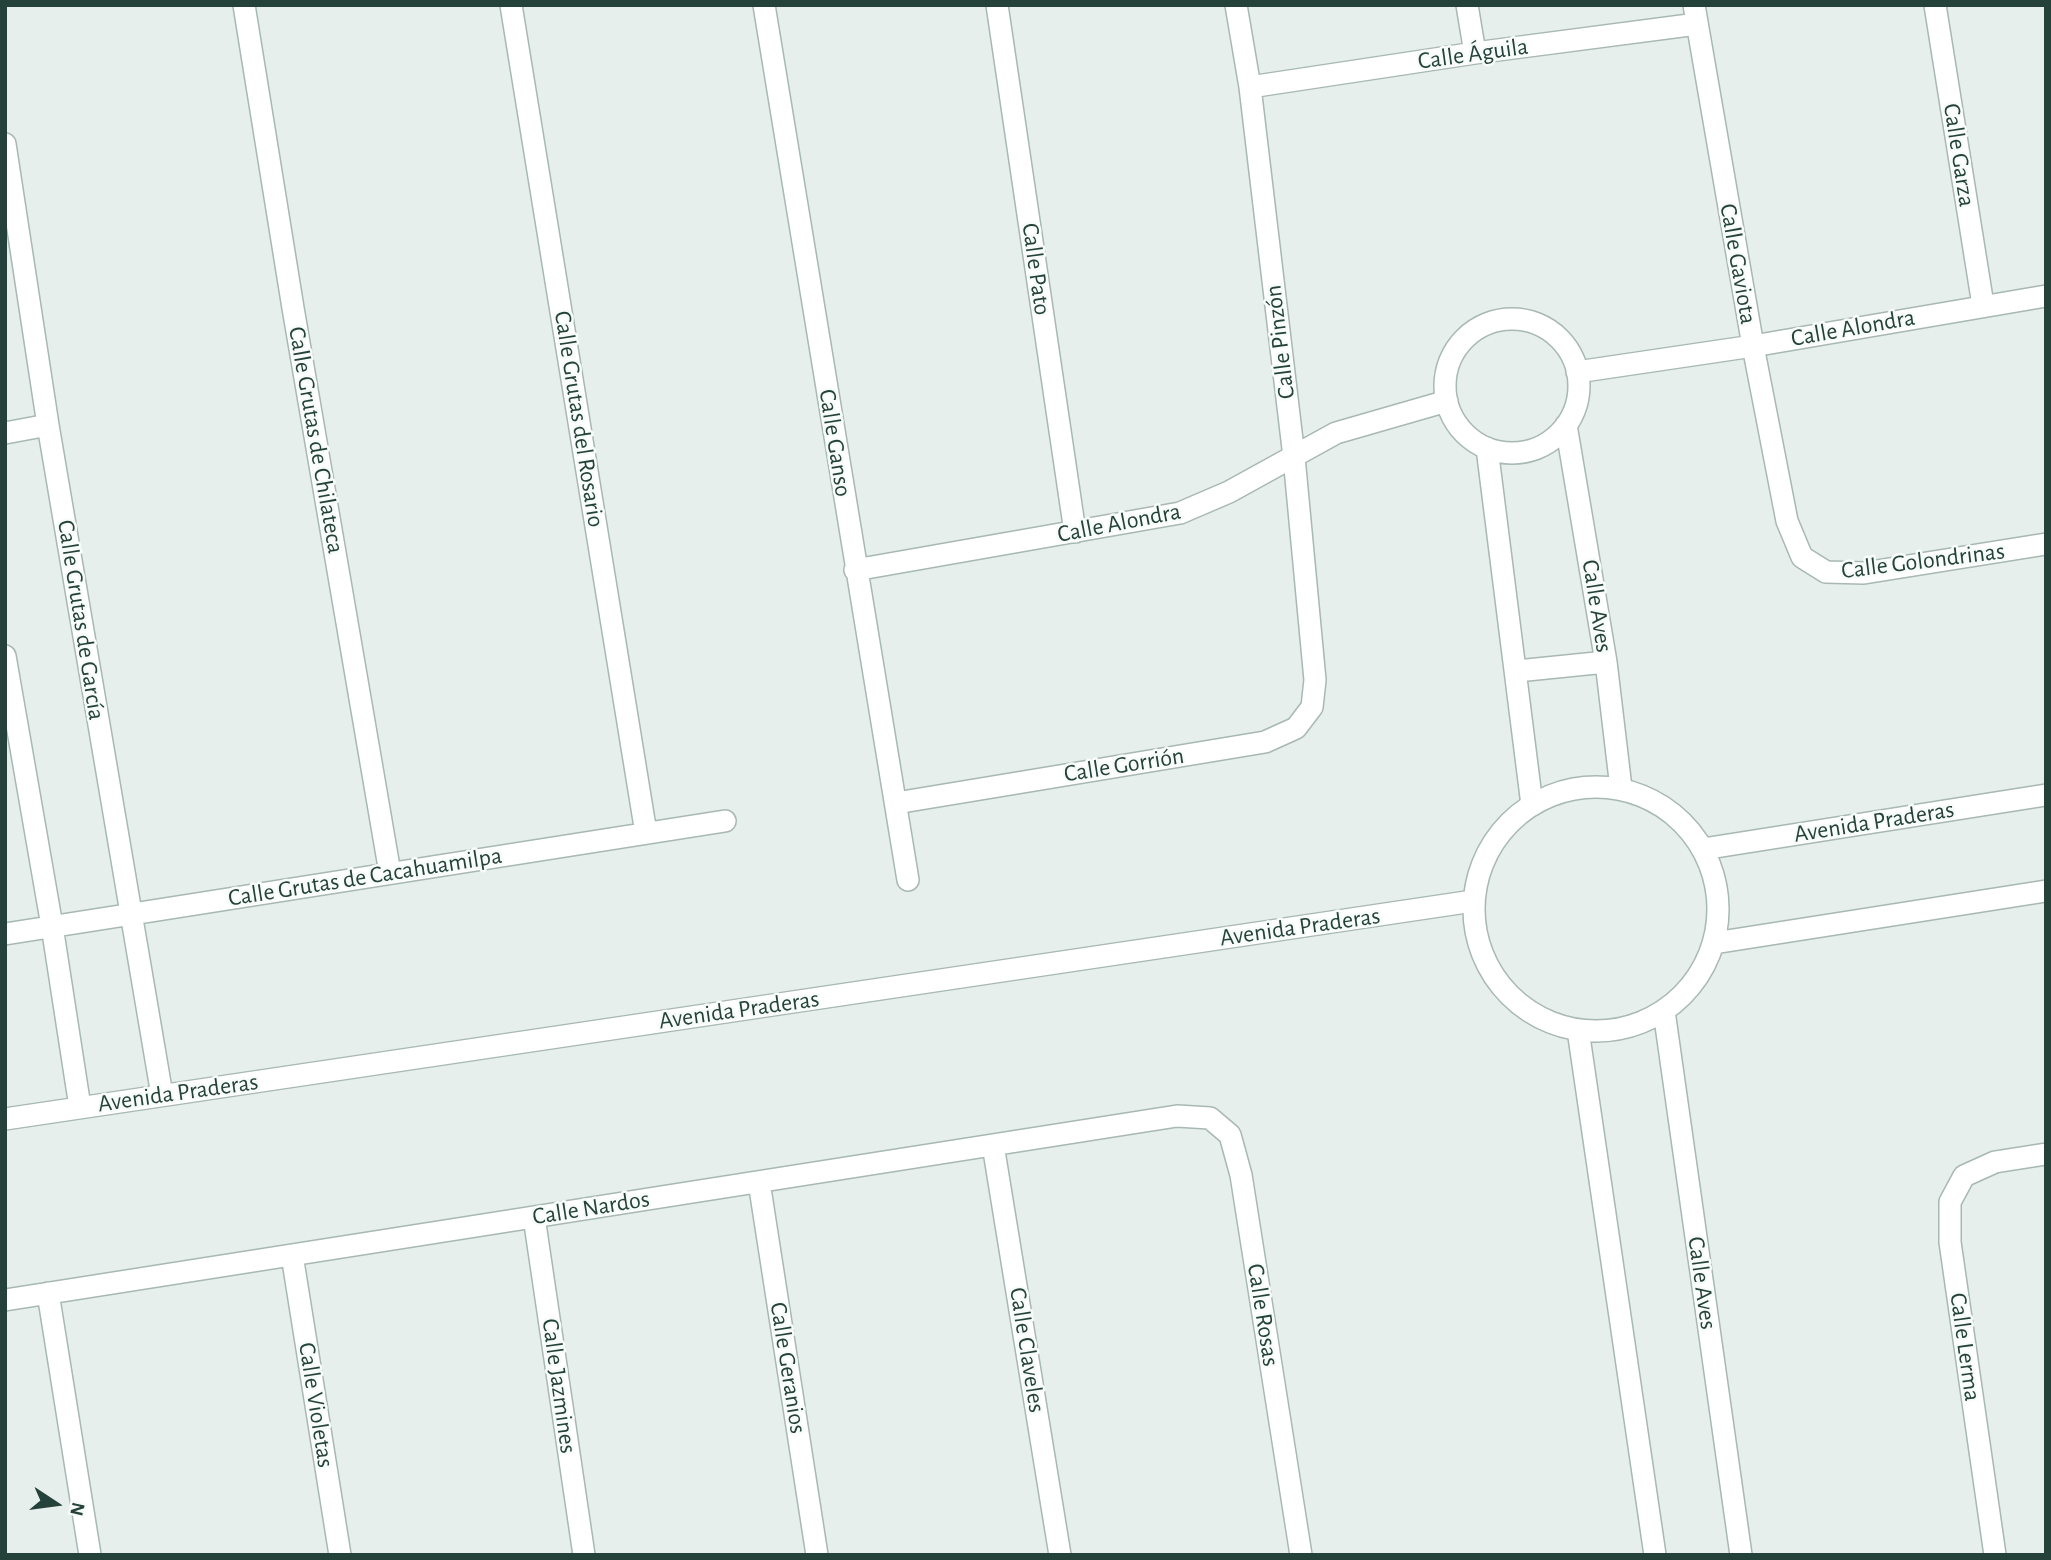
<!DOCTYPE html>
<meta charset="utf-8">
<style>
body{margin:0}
#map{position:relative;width:2051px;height:1560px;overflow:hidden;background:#e6efeb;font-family:"Alegreya Sans",sans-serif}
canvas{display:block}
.frame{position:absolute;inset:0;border:7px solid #24423a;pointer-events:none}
.north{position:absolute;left:21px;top:1469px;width:70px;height:70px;-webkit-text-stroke:5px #f7fbf9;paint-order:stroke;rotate:103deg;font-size:19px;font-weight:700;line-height:28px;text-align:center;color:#24423a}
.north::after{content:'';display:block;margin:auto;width:24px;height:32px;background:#24423a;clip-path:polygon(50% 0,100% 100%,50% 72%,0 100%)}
</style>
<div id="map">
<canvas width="2051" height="1560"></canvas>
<div class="frame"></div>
<div class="north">N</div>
</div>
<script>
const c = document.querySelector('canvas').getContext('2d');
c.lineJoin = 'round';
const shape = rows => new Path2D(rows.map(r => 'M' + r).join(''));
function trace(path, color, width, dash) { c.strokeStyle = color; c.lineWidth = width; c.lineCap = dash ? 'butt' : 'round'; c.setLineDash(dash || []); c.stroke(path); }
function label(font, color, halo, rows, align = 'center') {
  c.font = font + ' "Alegreya Sans",sans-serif'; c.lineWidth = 5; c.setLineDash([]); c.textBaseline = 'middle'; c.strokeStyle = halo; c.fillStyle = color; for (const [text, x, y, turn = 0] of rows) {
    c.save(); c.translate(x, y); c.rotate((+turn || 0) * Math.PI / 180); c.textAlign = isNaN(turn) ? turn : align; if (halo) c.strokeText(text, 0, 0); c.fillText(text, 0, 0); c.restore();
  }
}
const minor = shape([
 [244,5,293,308,390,873],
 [511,5,646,833],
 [764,5,908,880],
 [997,5,1075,532],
 [1467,5,1475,53],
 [1694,5,1753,346,1787,521,1802,557,1826,572,1864,573,2046,544],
 [1935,5,1983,305],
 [1250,87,1475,53,1697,24],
 [5,144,48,425,162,1095],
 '1445 386a67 67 0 1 1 134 0a67 67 0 1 1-134 0Z',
 [1577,372,1753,346,2046,296],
 [1566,425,1606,662,1621,788],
 [5,433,48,425],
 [1487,448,1532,805],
 [855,570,1180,513,1229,492,1336,433,1447,401],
 [5,656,52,926,80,1107],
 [1517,671,1606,662],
 [896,803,1265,742,1296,728,1312,707,1315,680,1294,457,1250,87,1236,5],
 [5,934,725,821],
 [5,1119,1473,901],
 [993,1145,1060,1555],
 [759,1182,817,1555],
 [534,1217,584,1555],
 [292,1255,340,1555],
 [48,1293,90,1555],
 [5,1300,1177,1116,1210,1118,1230,1135,1241,1175,1301,1555],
 [1995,1555,1950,1242,1950,1202,1964,1176,1995,1162,2046,1154]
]);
const tertiary = shape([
 '1474 909a122 122 0 1 1 244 0a122 122 0 1 1-244 0Z',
 [1703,849,2046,795],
 [1714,943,2046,891],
 [1664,1011,1741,1555],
 [1578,1030,1655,1555]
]);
trace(minor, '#a8b8b2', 24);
trace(tertiary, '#a8b8b2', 24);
trace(minor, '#fff', 21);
trace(tertiary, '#fff', 21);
label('24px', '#24423a', '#f7fbf9', [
 ["Calle Águila",1473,54,-8],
 ["Calle Garza",1959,155,81],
 ["Calle Gaviota",1738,264,80],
 ["Calle Pato",1036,269,82],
 ["Calle Alondra",1853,328,-10],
 ["Calle Pinzón",1280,342,-97],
 ["Calle Grutas del Rosario",579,419,81],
 ["Calle Grutas de Chilateca",316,440,80],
 ["Calle Ganso",835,443,81],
 ["Calle Alondra",1119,523,-11],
 ["Calle Golondrinas",1923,561,-7],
 ["Calle Aves",1597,606,81],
 ["Calle Grutas de García",81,620,81],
 ["Calle Gorrión",1124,765,-9],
 ["Avenida Praderas",1874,822,-9],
 ["Calle Grutas de Cacahuamilpa",365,877,-9],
 ["Avenida Praderas",1300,927,-8],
 ["Avenida Praderas",739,1010,-8],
 ["Avenida Praderas",178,1093,-8],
 ["Calle Nardos",591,1208,-9],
 ["Calle Aves",1702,1283,82],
 ["Calle Rosas",1263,1315,81],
 ["Calle Lerma",1965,1347,82],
 ["Calle Claveles",1027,1350,81],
 ["Calle Geranios",788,1368,81],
 ["Calle Jazmines",559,1386,82],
 ["Calle Violetas",316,1405,81]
]);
</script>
